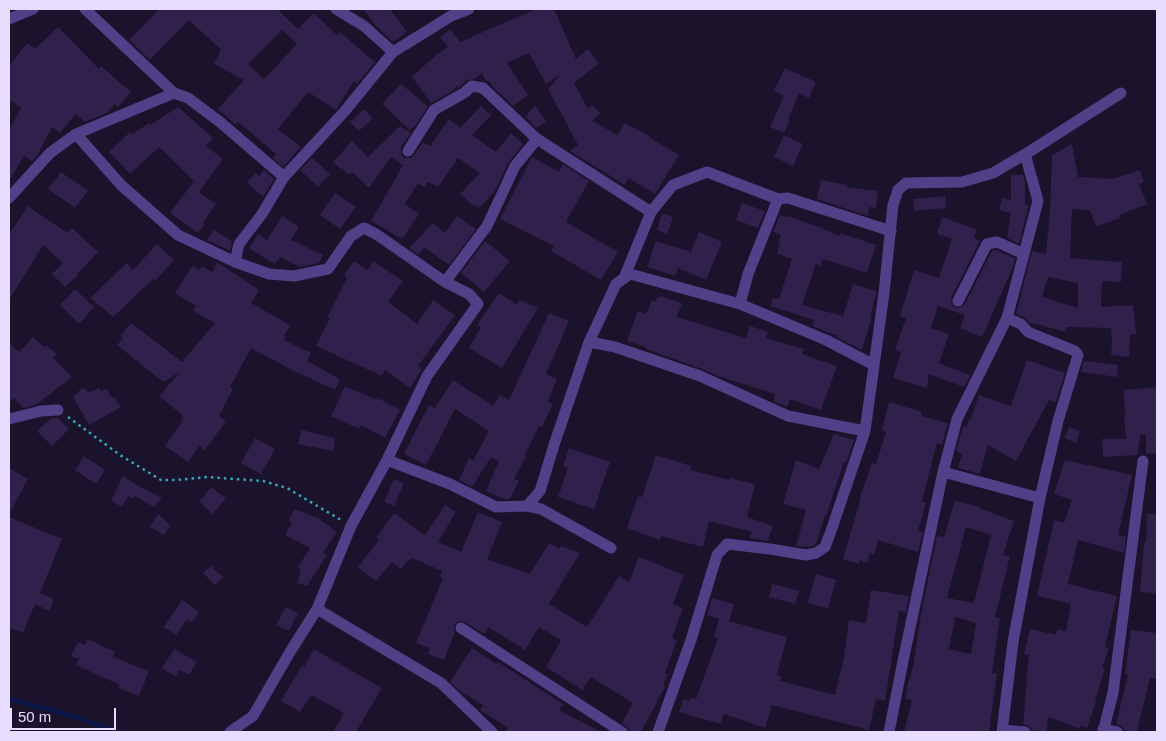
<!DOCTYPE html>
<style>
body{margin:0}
#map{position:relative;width:1166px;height:741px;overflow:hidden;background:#1b122b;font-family:Arial,sans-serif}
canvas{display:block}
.frame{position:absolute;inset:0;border:10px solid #e8ddfe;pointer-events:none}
.scale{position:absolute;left:10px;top:708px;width:106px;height:22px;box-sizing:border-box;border:2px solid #e8ddfe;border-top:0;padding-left:6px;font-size:15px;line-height:18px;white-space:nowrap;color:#e8ddfe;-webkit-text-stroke:4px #1b122b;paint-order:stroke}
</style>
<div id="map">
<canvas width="1166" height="741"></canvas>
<div class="frame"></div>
<div class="scale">50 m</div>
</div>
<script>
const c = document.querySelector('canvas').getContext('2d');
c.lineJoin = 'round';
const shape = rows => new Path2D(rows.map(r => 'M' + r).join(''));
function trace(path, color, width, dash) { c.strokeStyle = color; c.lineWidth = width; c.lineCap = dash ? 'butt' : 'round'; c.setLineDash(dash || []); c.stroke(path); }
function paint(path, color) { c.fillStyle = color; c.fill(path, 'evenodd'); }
trace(shape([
 [9,699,73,716,117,732]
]), '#0d1749', 4.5);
paint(shape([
 [159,9,277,9,298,29,314,13,337,35,340,32,375,62,357,84,354,81,336,110,308,92,278,129,301,147,283,167,273,158,276,154,238,122,236,125,218,109,244,80,214,64,221,50,189,20,150,60,129,40],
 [282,30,297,44,264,79,248,64],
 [363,9,390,9,407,32,393,42,376,26],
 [536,9,554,9,576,59,588,49,599,63,574,83,588,109,593,105,600,113,592,121,618,135,624,123,650,136,649,137,679,155,655,194,628,178,625,185,570,151,572,149,578,145,548,89,561,74,546,84,529,53,507,63,528,95,513,106,493,87,489,81,486,81,482,73,474,79,467,80,458,88,457,86,451,92,431,103,412,77,437,54,448,47,440,37,450,29,460,42],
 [58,27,99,69,101,66,131,92,118,107,115,104,107,113,85,122,76,114,60,133,52,127,36,158,32,161,24,156,9,181,9,130,21,108,9,99,9,66,27,43,35,49],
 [785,68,816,82,809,98,799,94,788,119,790,119,784,133,770,127,784,96,774,91],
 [401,84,428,106,416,125,410,130,382,104],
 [535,105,546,122,536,128,530,122,526,116],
 [481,106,491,115,472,135,496,152,511,133,523,144,508,163,495,191,479,208,471,204,460,194,480,173,458,158,438,187,428,182,424,187,418,183,405,204,419,214,402,239,371,221,403,165,391,157,369,188,352,172,349,175,342,168,341,169,333,162,352,141,368,157,400,126,411,133,401,147,401,154,404,158,411,158,414,155,423,142,430,146,449,119,460,128],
 [178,107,213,138,206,146,223,159,199,192,216,204,203,223,205,224,198,233,170,213,194,181,159,147,130,174,109,152,130,132,132,134,149,123,150,125],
 [364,109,373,118,359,131,350,122],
 [784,135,803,144,793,166,774,157],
 [1072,144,1078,177,1113,179,1140,170,1144,182,1139,184,1147,204,1119,215,1120,218,1096,227,1090,210,1072,209,1070,258,1122,262,1121,282,1102,281,1101,307,1133,305,1136,334,1130,335,1129,357,1111,355,1112,343,1111,328,1067,327,1065,332,1034,323,1034,324,1030,323,1024,317,1016,314,1032,251,1046,254,1050,211,1052,155],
 [1048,277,1078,283,1078,308,1042,297],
 [532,157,559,172,563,164,589,181,566,222,618,252,601,280,551,251,554,246,500,219],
 [312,158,330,174,318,187,300,170],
 [264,170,274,179,263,197,247,182,256,173,259,176],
 [61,172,88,191,75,208,48,189],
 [1011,175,1023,175,1025,182,1025,204,1029,205,1019,244,1007,238,1011,213,999,210,1002,198,1011,200],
 [821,180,847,185,846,187,878,191,876,208,869,207,868,216,817,199],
 [335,193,356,207,340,229,320,215],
 [945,196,946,208,914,211,913,199],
 [742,203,765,211,758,228,736,220],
 [28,206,67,233,72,228,98,252,77,274,78,275,65,287,52,274,63,263,43,245,9,300,9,234],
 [662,214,673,217,667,234,657,230],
 [780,215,786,217,787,216,817,226,839,236,840,233,876,245,867,273,823,259,820,266,816,264,802,305,843,316,853,284,877,291,870,317,872,317,862,350,836,337,837,335,827,332,812,326,814,320,770,306,773,298,779,299,792,259,777,254,780,243,778,242,781,235,773,232],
 [282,216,299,227,291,240,323,255,319,263,300,267,280,257,275,264,249,248,258,234,267,240],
 [457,216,476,229,449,265,424,247,419,255,409,248,433,223,445,233],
 [942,217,977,230,974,238,980,241,951,298,951,302,954,307,959,308,965,304,992,251,996,250,1015,258,1013,267,982,337,960,328,965,315,938,306,931,328,949,334,939,363,970,375,964,387,929,374,927,388,893,378,901,352,895,350,906,318,900,316,914,270,939,278,952,239,937,234],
 [214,230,232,241,230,251,207,240],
 [699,232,722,242,706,280,678,268,675,276,647,267,656,241,691,252],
 [485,241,510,261,484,292,461,273],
 [157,244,174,260,155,281,153,279,113,317,90,298,127,263,133,270],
 [354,261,368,270,373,261,403,281,388,302,417,324,433,300,455,315,418,366,422,369,410,388,385,370,382,376,316,346,330,318,327,317,347,278,344,275],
 [217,262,259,290,251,303,290,325,284,336,286,337,284,340,311,353,307,361,340,379,335,390,292,370,251,348,230,387,233,389,219,416,226,421,205,450,199,446,188,462,165,446,183,420,181,419,183,416,159,396,180,372,163,382,117,345,123,338,120,336,131,323,182,362,215,323,193,311,196,306,175,293,192,266,199,270,202,266,212,272],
 [75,289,94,307,79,324,60,305],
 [499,293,517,305,519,300,538,308,502,368,469,348,481,327,477,325],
 [660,296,682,303,677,317,746,338,750,326,768,332,766,338,804,349,802,354,837,366,821,410,790,399,787,407,773,401,775,394,718,376,702,369,646,349,646,347,627,341,638,311,646,314,652,300,655,302,657,297,659,298],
 [549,313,569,321,546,374,557,379,548,402,553,404,542,427,539,426,525,455,526,456,514,479,519,481,510,499,504,499,486,491,499,461,491,457,472,487,459,480,469,458,473,461,489,431,455,409,426,465,404,454,429,405,435,408,453,380,493,406,500,395,509,400],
 [33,337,44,347,46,345,57,354,53,358,72,377,36,405,23,408,14,398,9,403,9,343,19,352],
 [1027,360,1065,373,1056,402,1049,400,1016,461,988,445,980,474,958,468,962,454,956,451,963,426,966,427,970,418,971,418,979,395,1011,406],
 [1084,361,1118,365,1117,377,1081,372],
 [345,386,377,400,378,398,400,410,385,438,361,425,359,429,331,416],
 [83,387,89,393,99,388,101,391,106,388,112,398,114,397,121,407,89,425,73,397],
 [1157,387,1157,453,1146,454,1146,435,1141,434,1137,455,1103,457,1102,439,1126,439,1124,415,1126,415,1123,390],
 [889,402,922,412,921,416,948,423,942,445,937,443,922,502,926,503,918,531,923,532,918,552,878,540,874,555,870,553,867,563,860,560,859,564,843,559,861,498,860,497,872,463,876,464,886,432,882,430],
 [51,418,58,418,69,429,52,446,37,431],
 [1069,427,1080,431,1076,443,1064,438],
 [301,430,335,438,333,451,298,444],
 [834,434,854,440,846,463,844,462,826,516,825,515,816,544,813,546,806,547,796,546,806,510,783,504,796,460,819,469],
 [255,438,275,449,261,474,241,463],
 [569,448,610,462,594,509,558,497,568,468,563,466],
 [656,455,691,466,690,470,730,480,731,478,755,484,747,517,773,526,768,541,749,538,752,532,709,521,703,547,661,536,660,540,627,528,638,496,642,497],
 [84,456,105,470,96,484,75,470],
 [1065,460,1132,475,1118,535,1126,537,1124,553,1078,540,1068,584,1117,596,1105,647,1109,648,1102,668,1105,669,1095,701,1096,702,1087,728,1081,725,1080,729,1048,717,1047,732,1032,730,1029,726,1023,724,1027,679,1026,679,1029,655,1024,654,1030,629,1056,635,1058,629,1066,631,1071,604,1037,596,1054,520,1064,523,1072,500,1054,494],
 [9,468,28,479,9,514],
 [123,476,140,487,162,498,154,507,135,496,134,499,128,496,122,507,111,501],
 [394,479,404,483,394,506,384,502],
 [211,487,226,498,213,514,199,502],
 [955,500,982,508,981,509,1014,521,1003,555,1010,556,995,617,1000,618,992,673,997,674,989,732,904,732,912,700,905,699,909,678,910,678,913,667,921,614,937,536,944,537],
 [966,527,991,535,974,603,947,598],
 [955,617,976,623,971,654,949,649],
 [445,505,456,512,438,542,461,552,478,512,502,522,487,559,530,574,549,543,559,549,561,546,580,553,549,604,587,627,619,576,629,582,639,557,684,575,673,604,683,608,672,638,677,640,665,673,668,674,663,685,665,687,641,732,629,732,628,728,622,723,633,703,591,677,582,690,546,667,561,640,539,627,525,650,488,627,485,634,462,621,457,622,454,624,454,628,455,632,444,660,428,654,430,648,416,643,443,578,440,577,442,571,412,558,409,561,408,560,401,569,392,562,376,581,358,567,379,540,376,538,394,513,425,535],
 [294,509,318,518,337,532,323,552,327,555,307,586,297,583,301,570,298,567,310,548,285,535,292,522,289,521],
 [158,514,170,525,164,535,150,527],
 [1147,514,1157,514,1157,593,1140,592,1144,543,1146,543],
 [9,517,62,539,40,593,54,599,49,611,35,604,23,633,9,628],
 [211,566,223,577,215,585,203,573],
 [816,574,836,580,828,608,808,603],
 [772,584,799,591,795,604,769,597],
 [871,590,909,596,906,612,899,611,885,701,876,699,869,730,772,705,765,728,724,714,721,724,679,712,683,699,690,701,691,698,696,699,718,638,714,637,719,619,720,619,707,615,712,598,734,604,729,621,787,637,777,675,782,677,780,681,835,695,844,657,849,620,866,623],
 [182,600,199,612,192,622,187,619,176,635,164,627],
 [286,607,298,613,289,631,276,625],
 [1131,630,1157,633,1157,679,1150,678,1137,732,1124,730,1122,726,1116,724,1128,675,1125,674],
 [88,639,115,652,113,657,149,671,139,696,118,688,120,685,76,665,79,659,71,656,78,642,85,645],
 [472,648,497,664,498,662,563,704,559,710,601,732,505,732,508,728,480,710,483,705,460,691,450,682],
 [174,649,197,662,189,675,180,670,176,677,162,668],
 [314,649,382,688,356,732,333,732,344,713,311,695,300,712,281,701,302,665,304,667]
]), '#311f4c');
trace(shape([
 [68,417,120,455,161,480,177,480,207,477,263,481,287,488,341,520]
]), '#35a7ba', 2.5, [2.5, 4]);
trace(shape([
 [85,9,174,93],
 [336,9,364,26,393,52],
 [9,19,33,9],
 [76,134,121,185,178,235,235,262,269,274,294,276,328,269,351,236,364,228,376,234,445,282,469,294,478,304,427,376,387,460,351,526,317,609,290,652,253,716,230,732],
 [408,151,434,110,464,93,472,86,483,88,537,139,651,212],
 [9,198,50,153,76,134,174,93,188,98,220,122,284,177],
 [235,262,239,244,262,214,284,177,344,112,393,52,451,16,469,9],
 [624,278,651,212,673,185,707,172,778,199,788,198,891,231],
 [445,282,487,226,515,166,537,139],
 [958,301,987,244,997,242,1024,254],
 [740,304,748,274,778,199],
 [589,342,615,347,700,376,788,416,865,431],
 [9,419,41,411,58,410],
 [387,460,450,484,496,507,527,506,540,491,554,445,589,342,616,284,630,274,740,304,826,340,874,365],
 [943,472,1040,498],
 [527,506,541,509,611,548],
 [317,609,441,683,492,732],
 [461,628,622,732],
 [1103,729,1117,732],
 [1003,730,1025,732],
 [658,732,691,640,717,555,727,544,770,549,806,555,816,553,825,547,831,531,865,431,884,293,893,205,898,190,906,183,962,182,993,173,1032,150,1121,93],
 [889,732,903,661,943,472,957,419,1007,318,1038,201,1025,154],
 [1002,732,1013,642,1040,498,1058,421,1078,355,1075,351,1028,332,1021,324,1007,318],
 [1103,732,1113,693,1143,461]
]), '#513f88', 11);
</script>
